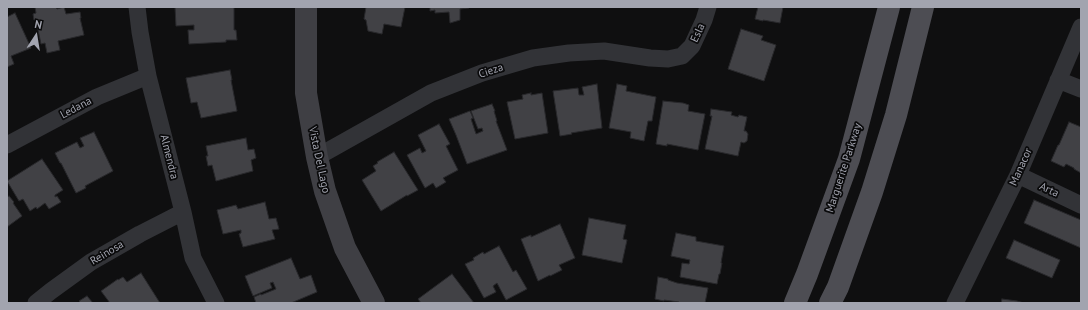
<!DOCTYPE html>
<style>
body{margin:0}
#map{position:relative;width:1088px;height:310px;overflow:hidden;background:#0f0f10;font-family:"PT Sans",sans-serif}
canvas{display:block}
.frame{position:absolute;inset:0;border:8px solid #a2a4af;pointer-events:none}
.north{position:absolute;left:16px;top:16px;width:40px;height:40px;-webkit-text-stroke:3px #0a0a0b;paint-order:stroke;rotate:12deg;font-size:11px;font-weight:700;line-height:16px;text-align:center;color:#a2a4af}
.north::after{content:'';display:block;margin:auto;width:14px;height:18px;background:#a2a4af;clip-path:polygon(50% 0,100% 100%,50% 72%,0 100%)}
</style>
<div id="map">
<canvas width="1088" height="310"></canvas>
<div class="frame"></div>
<div class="north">N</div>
</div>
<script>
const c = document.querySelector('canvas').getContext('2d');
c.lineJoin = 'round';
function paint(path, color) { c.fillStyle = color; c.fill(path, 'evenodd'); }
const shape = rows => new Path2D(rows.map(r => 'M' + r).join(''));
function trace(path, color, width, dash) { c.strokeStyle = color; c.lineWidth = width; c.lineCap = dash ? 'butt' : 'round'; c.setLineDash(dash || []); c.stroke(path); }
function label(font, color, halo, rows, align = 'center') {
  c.font = font + ' "PT Sans",sans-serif'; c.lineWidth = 3.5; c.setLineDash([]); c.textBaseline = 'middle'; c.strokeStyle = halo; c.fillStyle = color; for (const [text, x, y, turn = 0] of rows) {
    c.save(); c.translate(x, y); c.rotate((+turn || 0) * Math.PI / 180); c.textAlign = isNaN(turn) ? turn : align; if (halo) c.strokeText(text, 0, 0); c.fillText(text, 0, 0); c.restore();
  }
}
const building = shape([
 [35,7,56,7,57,9,64,7,66,14,80,12,81,18,80,18,84,35,58,41,60,50,47,53,45,43,41,44,36,20,34,20,33,14,36,13,35,7],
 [175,7,234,7,234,30,236,30,237,40,226,40,226,42,189,44,188,30,194,30,194,25,176,26,175,7],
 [366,7,405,7,401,27,384,24,382,34,368,31,366,20,364,19,366,7],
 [430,7,469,7,469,8,460,9,460,20,450,23,449,12,435,13,435,10,430,11,430,7],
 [758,7,783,7,780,23,763,20,763,21,755,19,758,7],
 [15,13,31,48,11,56,14,64,7,67,7,17,15,13],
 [741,29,763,36,761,40,776,45,764,81,728,69,741,29],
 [230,70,232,80,231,80,237,111,201,118,197,102,191,103,186,78,230,70],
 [597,84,602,128,571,133,572,134,560,136,553,91,578,88,579,95,584,95,582,87,597,84],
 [617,84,627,86,626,91,656,97,652,121,648,121,644,141,630,138,631,132,609,128,617,84],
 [531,93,531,95,542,93,548,133,515,139,507,102,523,99,522,95,531,93],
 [663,101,683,103,689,105,688,111,705,114,698,150,667,144,667,146,656,144,663,101],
 [492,104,495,111,494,111,497,121,496,121,507,150,467,164,456,135,449,119,470,111,473,118,471,119,476,134,483,131,482,128,478,129,471,111,492,104],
 [711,109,732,112,731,115,738,117,739,115,747,117,744,131,746,131,748,134,747,141,744,143,741,142,738,156,705,149,712,116,710,116,711,109],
 [1069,122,1081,127,1081,173,1074,169,1074,168,1066,164,1064,167,1051,161,1058,145,1059,145,1069,122],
 [439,124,450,144,446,146,458,170,443,178,446,182,436,188,433,183,425,188,407,155,420,148,422,153,426,151,418,135,439,124],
 [94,132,113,171,85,186,86,188,76,193,61,163,60,163,55,153,77,142,80,148,84,146,80,138,94,132],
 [246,138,248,150,254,149,256,158,251,160,253,171,216,181,212,165,208,166,206,156,208,156,206,146,246,138],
 [394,152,418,190,407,196,407,195,381,211,362,180,376,171,373,166,378,163,377,162,394,152],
 [42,159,63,190,55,195,55,197,57,196,61,202,49,209,45,203,37,209,36,207,30,211,23,199,19,201,7,181,42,159],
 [9,196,14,202,13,203,22,216,7,227,7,198,9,196],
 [1034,200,1081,220,1081,248,1024,223,1034,200],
 [265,202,269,219,276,218,279,229,272,230,275,239,243,247,239,234,241,233,241,230,223,234,217,210,236,205,238,209,265,202],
 [589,218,626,225,623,239,627,240,622,263,582,255,589,218],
 [560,224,575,258,559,265,562,270,550,276,550,275,538,281,521,239,531,235,531,237,560,224],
 [676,233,696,237,696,241,724,246,721,263,722,263,720,274,719,274,717,284,680,277,682,263,689,264,690,260,671,256,676,233],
 [1014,240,1060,260,1052,278,1006,258,1014,240],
 [499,246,513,272,516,270,527,289,506,300,497,283,493,286,496,292,484,298,465,264,474,260,473,258,483,252,484,254,499,246],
 [291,258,300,279,311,275,317,292,291,303,256,303,254,297,261,294,261,295,276,289,273,282,270,283,272,288,253,296,245,276,291,258],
 [141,273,160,303,110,303,101,291,118,279,118,280,123,277,127,282,141,273],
 [452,274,474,303,421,303,418,299,452,274],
 [658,277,668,279,668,280,677,283,708,288,705,303,679,303,679,302,664,300,664,301,655,299,658,277],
 [87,296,93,303,81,303,79,301,87,296],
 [1002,299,1017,301,1024,303,1001,303,1002,299]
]);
paint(building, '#414145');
trace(building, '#29292c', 1);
trace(shape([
 [137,7,140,32,148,76,183,212,193,258,216,303],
 [1058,80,1081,89],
 [7,145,97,97,148,76],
 [317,157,431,93,482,73,533,58,569,53,604,51,650,58,668,59,682,56,692,46,704,20,708,7],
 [1018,175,1081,205],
 [36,303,51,291,91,262,140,234,183,212],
 [955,303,1018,175,1081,27]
]), '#323337', 17);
trace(shape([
 [306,7,306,93,317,157,325,191,345,248,374,303]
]), '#3f3f44', 22);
trace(shape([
 [795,303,807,274,849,159,889,7],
 [830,303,838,287,872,192,896,115,923,7]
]), '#4d4d53', 22);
label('11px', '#a2a4af', '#0a0a0b', [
 ["Esla",698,33,-65],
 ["Cieza",491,71,-18],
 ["Ledana",76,108,-28],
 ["Almendra",169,157,76],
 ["Vista Del Lago",319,160,78],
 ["Manacor",1021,167,-66],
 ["Marguerite Parkway",844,168,-72],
 ["Arta",1049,190,25],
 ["Reinosa",107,253,-31]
]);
</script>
